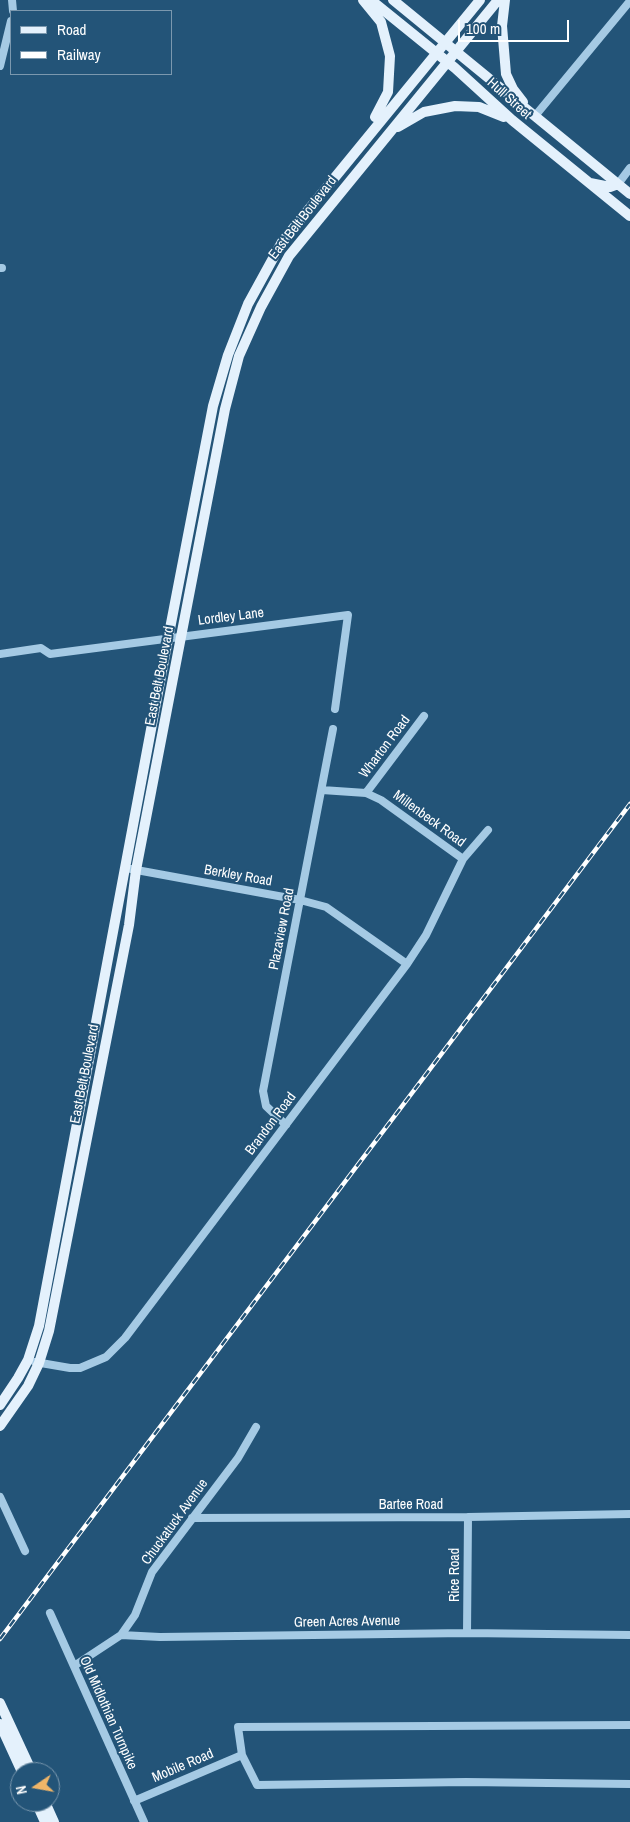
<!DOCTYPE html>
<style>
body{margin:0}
#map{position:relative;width:630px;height:1822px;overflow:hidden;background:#235478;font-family:"Archivo Narrow",sans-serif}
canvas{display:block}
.legend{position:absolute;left:10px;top:10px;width:162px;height:65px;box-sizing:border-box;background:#235478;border:1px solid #7b98ae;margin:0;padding:6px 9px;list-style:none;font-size:15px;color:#fff}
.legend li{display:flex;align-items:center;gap:10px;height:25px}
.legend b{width:25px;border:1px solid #7b98ae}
.north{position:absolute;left:10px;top:1762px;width:50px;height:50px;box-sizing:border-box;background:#235478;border:1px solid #7b98ae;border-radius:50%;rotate:258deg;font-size:14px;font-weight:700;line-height:20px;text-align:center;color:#fff}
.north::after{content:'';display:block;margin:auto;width:18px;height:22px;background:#efb568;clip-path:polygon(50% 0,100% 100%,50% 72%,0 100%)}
.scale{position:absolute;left:458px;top:20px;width:111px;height:22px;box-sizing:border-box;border:2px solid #fff;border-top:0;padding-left:6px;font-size:15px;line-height:18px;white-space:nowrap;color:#fff;-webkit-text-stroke:4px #235478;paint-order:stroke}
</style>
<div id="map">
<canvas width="630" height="1822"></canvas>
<ul class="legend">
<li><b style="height:6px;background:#e4f1fc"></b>Road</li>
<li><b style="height:6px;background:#fff"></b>Railway</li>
</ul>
<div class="north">N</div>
<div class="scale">100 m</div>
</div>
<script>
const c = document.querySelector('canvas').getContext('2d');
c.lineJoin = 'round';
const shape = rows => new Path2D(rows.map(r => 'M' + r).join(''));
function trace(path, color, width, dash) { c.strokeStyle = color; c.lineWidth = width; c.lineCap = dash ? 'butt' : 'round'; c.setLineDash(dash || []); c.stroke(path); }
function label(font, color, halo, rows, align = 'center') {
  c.font = font + ' "Archivo Narrow",sans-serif'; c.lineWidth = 4; c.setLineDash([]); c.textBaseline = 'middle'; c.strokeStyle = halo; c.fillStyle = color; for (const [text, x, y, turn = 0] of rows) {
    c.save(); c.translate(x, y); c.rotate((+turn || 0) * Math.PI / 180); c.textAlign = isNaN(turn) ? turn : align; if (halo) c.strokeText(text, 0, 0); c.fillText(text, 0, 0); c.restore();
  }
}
trace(shape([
 [12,0,13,11],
 [0,66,11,21],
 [535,116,630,1],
 [618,184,630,168],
 [0,268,2,268],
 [0,654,41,648,50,654,348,615,335,709],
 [322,790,366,793,381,800,463,859],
 [366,793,424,716],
 [131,869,300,900,326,907,407,964],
 [286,1125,266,1106,263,1091,333,729],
 [35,1362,70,1368,80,1368,106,1357,125,1338,407,964,426,935,463,859,488,830],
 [0,1497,25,1551],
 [192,1518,468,1517,630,1514],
 [50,1613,144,1822],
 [467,1633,468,1517],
 [121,1635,135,1615,152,1572,238,1458,256,1427],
 [74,1666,121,1635,160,1637,467,1633,630,1635],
 [630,1725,238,1727,242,1755,257,1785,466,1782,630,1784],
 [134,1801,242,1755]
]), '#a5cae4', 8);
trace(shape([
 [363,0,381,22,390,56,388,92,375,117],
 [371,0,455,68,512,120,630,216],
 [393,0,630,194],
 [505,0,502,26,506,74,513,89,523,102],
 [398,127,424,112,455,106,479,107,504,117],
 [590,183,610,187,618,184],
 [0,1405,18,1378,28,1360,39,1326,168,639,213,406,228,355,248,304,282,242,480,0],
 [0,1426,28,1386,39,1363,49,1331,129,925,136,870,225,409,239,356,261,307,289,256,498,0],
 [0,1703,32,1772],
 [0,1724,22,1772],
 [36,1802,45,1822],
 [45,1802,54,1822]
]), '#e4f1fc', 10);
const rail = shape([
 [0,1639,630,804]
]);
trace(rail, '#fff', 4.5);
trace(rail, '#235478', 2.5, [8]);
label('14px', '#fff', '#235478', [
 ["Hull Street",509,99,42],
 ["East Belt Boulevard",303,218,-52],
 ["Lordley Lane",231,617,-7],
 ["East Belt Boulevard",160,676,-79],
 ["Wharton Road",385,747,-53],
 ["Millenbeck Road",429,819,36],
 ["Berkley Road",238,876,10],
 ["Plazaview Road",282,929,-79],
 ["East Belt Boulevard",85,1074,-79],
 ["Brandon Road",271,1124,-53],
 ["Bartee Road",411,1505],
 ["Chuckatuck Avenue",175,1522,-54],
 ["Rice Road",455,1575,-90],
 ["Green Acres Avenue",347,1622,-1],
 ["Old Midlothian Turnpike",108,1713,66],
 ["Mobile Road",183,1766,-23]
]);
</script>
